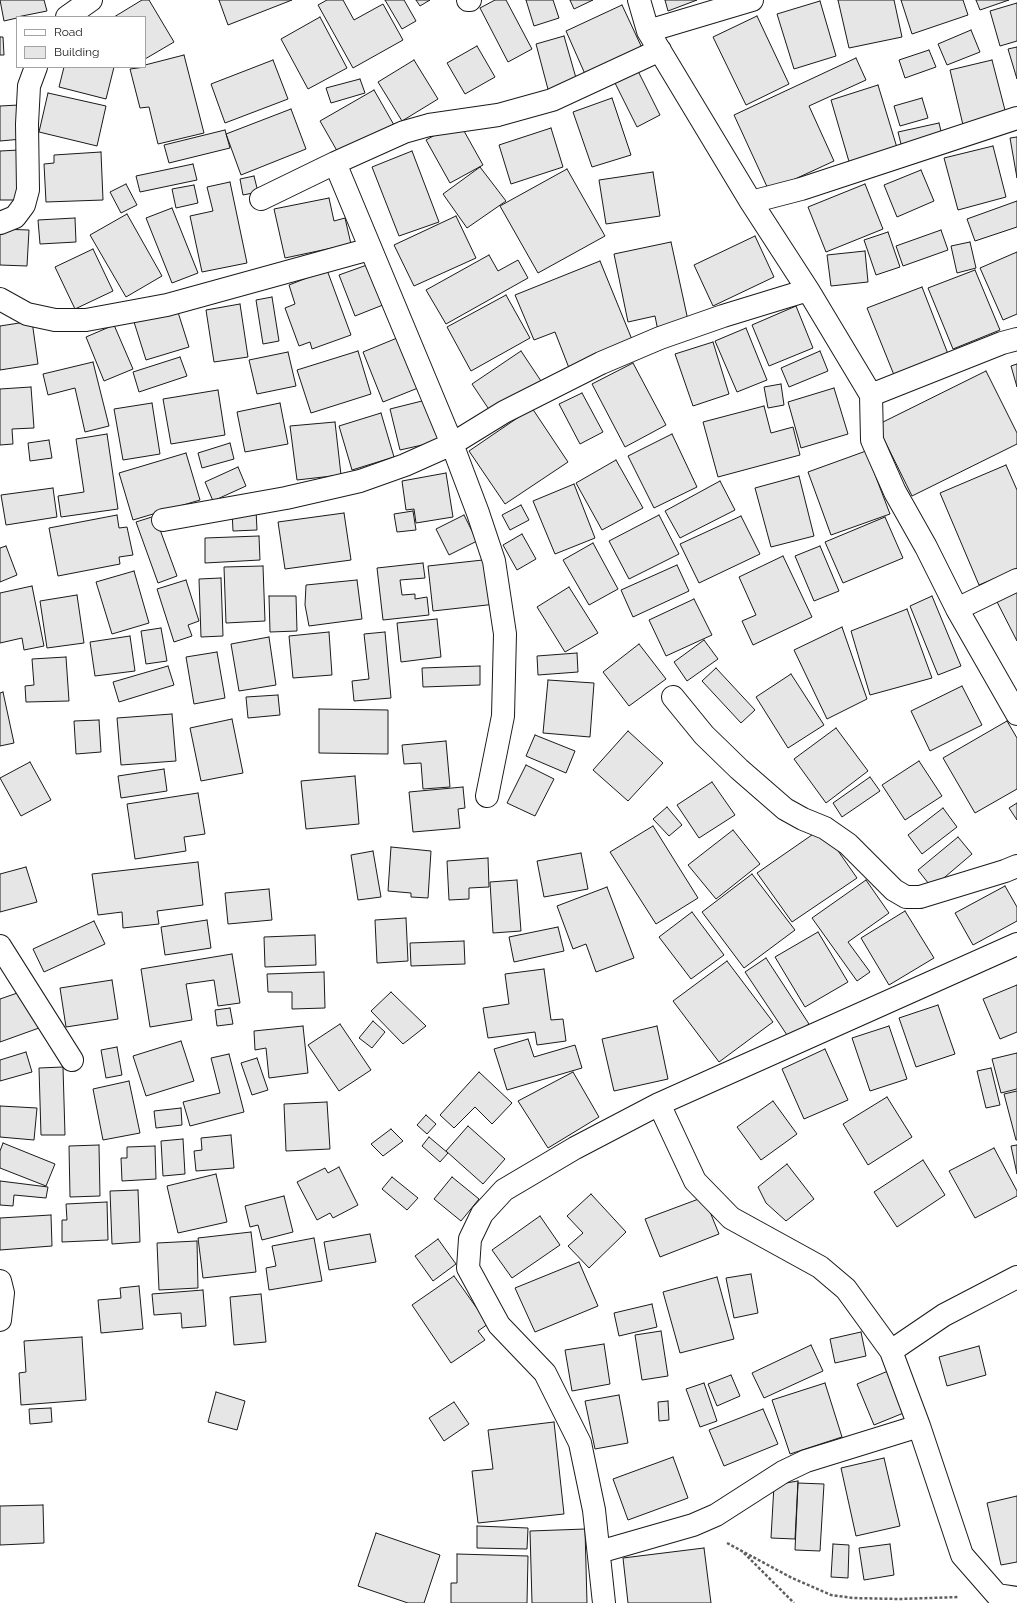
<!DOCTYPE html>
<style>
body{margin:0}
#map{position:relative;width:1017px;height:1603px;overflow:hidden;background:#fff;font-family:Raleway,sans-serif}
canvas{display:block}
.legend{position:absolute;left:16px;top:16px;width:130px;height:52px;box-sizing:border-box;background:#fff;border:1px solid #a3a3a3;margin:0;padding:5px 7px;list-style:none;font-size:12px;color:#1a1a1a}
.legend li{display:flex;align-items:center;gap:8px;height:20px}
.legend b{width:20px;border:1px solid #a3a3a3}
</style>
<div id="map">
<canvas width="1017" height="1603"></canvas>
<ul class="legend">
<li><b style="height:5px;background:#fff"></b>Road</li>
<li><b style="height:11px;background:#e6e6e6"></b>Building</li>
</ul>
</div>
<script>
const c = document.querySelector('canvas').getContext('2d');
c.lineJoin = 'round';
function paint(path, color) { c.fillStyle = color; c.fill(path, 'evenodd'); }
const shape = rows => new Path2D(rows.map(r => 'M' + r).join(''));
function trace(path, color, width, dash) { c.strokeStyle = color; c.lineWidth = width; c.lineCap = dash ? 'butt' : 'round'; c.setLineDash(dash || []); c.stroke(path); }
const building = shape([
 [0,0,44,0,47,11,17,17,17,18,4,21,0,0],
 [142,0,149,0,174,42,145,59,145,17,114,17,142,0],
 [219,0,292,0,228,25,219,0],
 [327,0,343,0,354,20,383,4,403,40,353,68,318,5,327,0],
 [385,0,404,0,416,21,402,29,385,0],
 [416,0,430,0,420,6,416,0],
 [495,0,506,0,532,49,508,62,480,8,495,0],
 [526,0,553,0,559,18,534,26,526,0],
 [570,0,593,0,574,9,570,0],
 [665,0,697,0,668,11,665,0],
 [838,0,894,0,902,37,849,48,838,0],
 [901,0,963,0,968,15,912,34,901,0],
 [976,0,1009,0,980,10,976,0],
 [820,1,836,56,794,69,777,14,820,1],
 [1017,3,1017,41,1000,46,990,11,1017,3],
 [622,5,642,48,585,74,566,31,622,5],
 [757,16,789,84,746,105,713,37,757,16],
 [320,17,347,68,308,89,281,39,320,17],
 [971,30,980,52,947,65,938,44,971,30],
 [564,36,578,85,549,93,536,44,564,36],
 [0,37,3,37,4,55,0,55,0,37],
 [477,46,495,77,465,94,447,63,477,46],
 [1017,47,1017,79,1008,49,1017,47],
 [929,50,936,67,905,78,899,60,929,50],
 [184,55,204,133,158,144,149,107,140,108,130,69,145,67,145,65,184,55],
 [856,58,866,80,809,106,834,161,769,191,734,115,856,58],
 [273,60,288,99,225,123,211,84,273,60],
 [414,60,438,99,402,121,378,82,414,60],
 [992,60,1006,114,963,125,950,70,992,60],
 [634,63,660,115,637,127,611,75,634,63],
 [64,67,114,67,106,99,59,87,64,67],
 [360,79,365,93,331,103,326,88,360,79],
 [878,85,898,151,850,165,831,100,878,85],
 [374,90,394,125,340,156,320,121,374,90],
 [48,93,106,106,97,146,39,132,48,93],
 [612,98,631,155,592,167,573,112,612,98],
 [922,98,928,118,900,126,894,106,922,98],
 [19,105,22,139,0,141,0,106,19,105],
 [291,109,306,149,241,175,226,134,291,109],
 [459,122,483,165,450,183,426,140,459,122],
 [939,123,943,139,902,148,898,132,939,123],
 [551,128,563,167,511,184,499,145,551,128],
 [225,130,230,148,169,163,164,145,225,130],
 [1017,137,1017,178,1010,138,1017,137],
 [993,146,1006,197,958,210,944,158,993,146],
 [20,150,21,200,0,200,0,151,20,150],
 [412,151,439,222,399,236,372,167,412,151],
 [101,152,103,200,46,202,44,164,54,163,54,155,101,152],
 [193,164,197,180,140,192,136,176,193,164],
 [480,167,506,201,467,228,443,194,480,167],
 [567,169,605,236,538,273,500,206,567,169],
 [921,170,934,201,897,217,884,185,921,170],
 [653,172,660,216,606,224,599,180,653,172],
 [254,176,258,192,243,195,240,179,254,176],
 [230,182,247,263,202,272,190,216,213,211,207,187,230,182],
 [126,184,137,205,121,213,110,192,126,184],
 [865,184,883,229,826,252,808,207,865,184],
 [194,185,198,203,176,208,172,189,194,185],
 [329,198,334,221,345,218,351,244,285,258,274,209,329,198],
 [1017,201,1017,227,975,241,967,219,1017,201],
 [172,208,198,273,172,283,146,218,172,208],
 [127,214,162,276,126,297,90,235,127,214],
 [456,216,476,258,414,286,394,245,456,216],
 [75,218,76,242,40,244,38,220,75,218],
 [0,229,29,230,27,266,0,265,0,229],
 [941,230,948,250,903,266,896,246,941,230],
 [888,232,900,267,876,275,864,240,888,232],
 [755,236,774,277,713,306,694,265,755,236],
 [671,242,689,325,658,331,655,316,628,322,614,254,671,242],
 [970,242,976,268,957,273,951,246,970,242],
 [93,249,113,291,75,309,55,267,93,249],
 [865,251,868,282,831,286,827,255,865,251],
 [1017,252,1017,314,1003,320,980,268,1017,252],
 [489,255,498,271,518,260,528,278,446,324,426,290,489,255],
 [378,261,393,301,355,316,339,275,378,261],
 [600,261,633,342,569,368,555,332,534,340,515,295,600,261],
 [327,270,351,335,312,349,310,342,299,346,285,308,295,304,289,285,327,270],
 [975,270,1000,330,953,349,928,288,975,270],
 [922,287,948,354,894,375,867,308,922,287],
 [506,295,530,338,471,371,447,327,506,295],
 [272,297,279,341,263,344,256,300,272,297],
 [240,304,248,357,214,362,206,310,240,304],
 [796,306,813,348,769,366,752,325,796,306],
 [177,309,189,347,146,360,134,322,177,309],
 [32,321,38,364,0,370,0,326,32,321],
 [114,325,133,369,104,381,86,337,114,325],
 [746,328,767,380,737,392,715,341,746,328],
 [402,336,423,386,383,402,363,352,402,336],
 [713,342,729,394,693,406,675,354,713,342],
 [358,351,371,394,311,413,297,370,358,351],
 [521,351,541,381,492,414,472,384,521,351],
 [820,351,828,371,789,387,781,368,820,351],
 [288,352,296,386,257,394,249,360,288,352],
 [180,357,187,376,139,392,133,372,180,357],
 [93,362,109,426,85,432,75,388,48,395,43,374,93,362],
 [633,363,666,425,625,447,592,384,633,363],
 [1017,364,1017,387,1011,366,1017,364],
 [986,371,1017,433,1017,444,912,496,877,425,986,371],
 [781,384,784,405,768,408,764,387,781,384],
 [31,387,34,428,12,429,13,444,0,445,0,389,31,387],
 [834,388,848,434,801,448,788,402,834,388],
 [218,390,225,435,171,444,163,399,218,390],
 [582,393,603,432,580,444,559,404,582,393],
 [430,399,440,441,400,450,390,409,430,399],
 [152,403,160,454,123,460,114,409,152,403],
 [280,403,288,444,245,452,237,412,280,403],
 [764,406,771,433,793,427,800,455,718,477,703,422,764,406],
 [532,408,568,462,505,504,469,451,532,408],
 [381,413,394,457,352,470,339,426,381,413],
 [335,422,341,475,297,480,290,426,335,422],
 [107,434,118,509,61,517,58,496,84,492,76,439,107,434],
 [672,434,697,487,654,508,628,456,672,434],
 [49,440,52,458,30,461,28,443,49,440],
 [230,443,234,459,202,468,198,453,230,443],
 [866,451,890,514,831,535,808,472,866,451],
 [186,453,200,500,133,520,119,473,186,453],
 [616,460,643,508,602,530,576,483,616,460],
 [1006,465,1017,490,1017,569,979,585,940,493,1006,465],
 [238,467,246,486,213,501,205,482,238,467],
 [446,473,453,517,416,523,414,509,406,510,402,481,446,473],
 [799,476,814,536,771,547,755,488,799,476],
 [720,481,735,510,680,538,665,511,720,481],
 [574,484,595,538,555,554,533,501,574,484],
 [53,488,57,517,6,525,1,495,53,488],
 [521,505,529,520,510,530,502,515,521,505],
 [256,510,257,530,233,531,232,511,256,510],
 [413,511,416,530,397,532,394,514,413,511],
 [344,513,351,560,285,569,278,522,344,513],
 [117,515,119,528,127,527,133,555,119,557,120,564,58,576,49,528,117,515],
 [464,515,477,541,449,555,436,529,464,515],
 [659,515,679,554,629,579,609,541,659,515],
 [155,516,177,576,158,583,136,522,155,516],
 [741,516,760,554,699,583,680,544,741,516],
 [885,517,903,558,843,583,825,542,885,517],
 [522,534,536,559,517,570,503,545,522,534],
 [259,536,260,560,205,563,205,538,259,536],
 [593,543,618,589,589,605,563,560,593,543],
 [6,546,17,575,0,582,0,548,6,546],
 [820,546,839,591,814,601,795,556,820,546],
 [783,556,812,617,753,645,742,621,756,615,739,577,783,556],
 [492,559,496,604,433,611,428,566,492,559],
 [423,563,425,578,400,580,402,595,415,594,415,599,427,597,429,615,383,620,377,568,423,563],
 [677,565,689,591,633,617,621,590,677,565],
 [263,566,265,621,226,623,224,567,263,566],
 [134,571,149,623,112,634,96,582,134,571],
 [221,578,223,636,201,637,199,579,221,578],
 [186,580,199,621,188,625,192,636,174,642,157,589,186,580],
 [357,580,362,619,309,626,305,605,306,585,357,580],
 [32,586,44,646,24,650,22,638,0,643,0,593,32,586],
 [569,587,598,633,565,652,537,607,569,587],
 [1017,589,1017,641,994,596,1017,589],
 [77,595,84,643,47,648,40,601,77,595],
 [269,596,296,596,297,631,270,632,269,596],
 [932,596,961,666,938,675,910,606,932,596],
 [694,599,712,635,666,656,649,620,694,599],
 [907,609,932,678,870,695,851,631,907,609],
 [437,619,441,657,401,662,397,623,437,619],
 [842,627,867,699,827,719,794,650,842,627],
 [161,628,167,661,146,664,141,631,161,628],
 [329,632,332,675,293,678,289,636,329,632],
 [385,632,391,698,354,701,352,681,369,679,364,634,385,632],
 [130,636,135,671,95,676,90,642,130,636],
 [269,637,276,685,239,691,231,644,269,637],
 [704,640,718,659,687,681,674,662,704,640],
 [639,644,666,679,629,706,603,672,639,644],
 [217,652,225,698,194,704,186,657,217,652],
 [577,653,578,672,538,675,537,656,577,653],
 [66,657,69,701,26,702,25,686,34,685,32,659,66,657],
 [168,666,174,685,119,702,113,682,168,666],
 [480,666,480,685,423,687,422,668,480,666],
 [716,668,755,710,741,723,702,681,716,668],
 [791,674,824,725,788,748,756,697,791,674],
 [548,680,594,683,590,737,543,733,548,680],
 [962,686,982,725,930,751,911,711,962,686],
 [3,692,14,743,0,746,0,693,3,692],
 [278,695,280,715,248,718,246,697,278,695],
 [319,709,388,710,388,754,319,753,319,709],
 [172,714,176,761,121,765,117,718,172,714],
 [232,719,243,773,201,781,190,728,232,719],
 [99,720,101,752,76,754,74,721,99,720],
 [1007,721,1017,738,1017,789,975,813,943,758,1007,721],
 [836,728,868,771,826,803,794,759,836,728],
 [628,731,663,763,628,801,593,770,628,731],
 [535,735,575,751,566,773,526,756,535,735],
 [446,741,450,787,423,789,421,763,404,764,402,745,446,741],
 [919,761,942,796,905,820,882,785,919,761],
 [30,762,51,800,21,816,0,778,30,762],
 [526,765,554,779,535,816,507,803,526,765],
 [164,769,167,791,121,798,118,776,164,769],
 [355,776,359,824,306,829,301,781,355,776],
 [870,777,880,791,842,817,833,803,870,777],
 [712,782,735,815,699,838,677,805,712,782],
 [463,787,465,808,458,809,460,828,413,832,409,792,463,787],
 [198,793,205,834,184,837,186,851,135,859,127,804,198,793],
 [1017,803,1017,820,1009,808,1017,803],
 [667,807,682,825,669,836,653,819,667,807],
 [943,808,957,827,922,854,908,835,943,808],
 [653,826,698,898,656,924,610,852,653,826],
 [822,828,857,878,792,922,757,873,822,828],
 [733,830,760,864,716,899,688,865,733,830],
 [958,837,972,854,932,888,918,870,958,837],
 [391,847,431,851,428,898,411,897,411,893,388,891,391,847],
 [373,851,381,897,358,900,351,855,373,851],
 [581,853,588,889,544,897,537,861,581,853],
 [488,858,489,887,469,888,469,899,449,900,447,861,488,858],
 [198,862,203,905,157,911,159,924,123,928,122,912,98,915,92,874,198,862],
 [26,867,37,902,0,912,0,874,26,867],
 [752,874,795,930,744,968,702,912,752,874],
 [517,880,521,931,493,933,490,882,517,880],
 [866,880,889,913,848,942,870,972,857,981,812,918,866,880],
 [1005,886,1017,907,1017,921,973,945,955,913,1005,886],
 [607,887,634,958,596,972,586,944,573,949,557,906,607,887],
 [269,889,272,920,228,924,225,893,269,889],
 [905,911,934,958,889,985,861,938,905,911],
 [692,912,724,955,691,979,659,937,692,912],
 [406,918,408,961,377,963,375,920,406,918],
 [207,920,211,948,165,955,161,927,207,920],
 [94,921,105,944,44,972,33,949,94,921],
 [558,927,564,951,514,962,509,937,558,927],
 [818,932,848,982,805,1007,775,957,818,932],
 [315,935,316,965,265,967,264,937,315,935],
 [464,941,465,964,411,966,410,943,464,941],
 [232,954,240,1003,218,1006,214,980,186,984,192,1020,150,1027,141,969,232,954],
 [766,958,809,1024,789,1038,745,972,766,958],
 [727,961,773,1022,719,1062,673,1001,727,961],
 [544,969,551,1020,563,1019,566,1041,537,1045,535,1032,488,1038,483,1008,509,1004,505,974,544,969],
 [324,972,325,1008,292,1009,292,992,268,992,267,974,324,972],
 [112,980,118,1019,66,1027,60,988,112,980],
 [1017,985,1017,1032,1000,1039,983,999,1017,985],
 [26,990,39,1028,0,1042,0,999,26,990],
 [391,992,426,1026,403,1044,371,1011,391,992],
 [938,1005,955,1054,916,1067,899,1018,938,1005],
 [230,1008,233,1024,217,1026,215,1010,230,1008],
 [373,1021,385,1032,372,1048,359,1038,373,1021],
 [340,1024,371,1070,339,1091,308,1045,340,1024],
 [303,1026,308,1073,269,1078,266,1048,255,1050,254,1031,303,1026],
 [657,1026,668,1079,614,1091,602,1039,657,1026],
 [889,1026,907,1079,870,1091,852,1038,889,1026],
 [528,1039,534,1057,575,1045,582,1068,507,1090,494,1049,528,1039],
 [181,1041,194,1081,146,1096,133,1056,181,1041],
 [117,1047,122,1075,106,1078,101,1050,117,1047],
 [825,1049,848,1100,804,1119,782,1069,825,1049],
 [26,1052,32,1072,0,1081,0,1060,26,1052],
 [1017,1053,1017,1089,1001,1093,992,1059,1017,1053],
 [229,1054,244,1112,190,1126,183,1102,220,1093,211,1058,229,1054],
 [257,1058,268,1090,252,1095,241,1063,257,1058],
 [63,1067,65,1135,41,1135,39,1068,63,1067],
 [991,1068,1000,1105,986,1108,977,1071,991,1068],
 [479,1072,512,1103,492,1124,475,1107,454,1128,440,1115,479,1072],
 [573,1072,599,1117,548,1148,518,1101,573,1072],
 [129,1081,140,1133,103,1140,93,1089,129,1081],
 [1017,1091,1017,1140,1016,1140,1004,1094,1017,1091],
 [887,1097,912,1137,868,1165,843,1124,887,1097],
 [773,1101,797,1134,761,1160,737,1127,773,1101],
 [327,1102,330,1149,286,1151,284,1104,327,1102],
 [0,1106,37,1108,34,1140,0,1137,0,1106],
 [181,1108,182,1125,156,1128,154,1111,181,1108],
 [426,1115,436,1124,427,1134,417,1125,426,1115],
 [468,1126,505,1159,483,1184,446,1151,468,1126],
 [391,1129,403,1141,383,1156,371,1144,391,1129],
 [231,1135,234,1168,196,1171,194,1151,202,1150,201,1138,231,1135],
 [429,1137,448,1153,440,1162,422,1146,429,1137],
 [183,1139,185,1174,163,1176,161,1141,183,1139],
 [3,1143,55,1164,46,1186,0,1168,0,1151,3,1143],
 [99,1145,100,1196,70,1197,69,1146,99,1145],
 [1017,1145,1017,1174,1011,1146,1017,1145],
 [155,1146,156,1179,122,1181,121,1158,127,1158,127,1147,155,1146],
 [994,1148,1017,1191,1017,1196,975,1218,949,1171,994,1148],
 [923,1160,945,1195,897,1227,874,1192,923,1160],
 [787,1164,814,1199,786,1221,766,1203,758,1187,787,1164],
 [339,1167,358,1205,333,1218,330,1213,317,1220,297,1182,325,1168,328,1173,339,1167],
 [216,1174,227,1222,178,1233,167,1186,216,1174],
 [392,1177,418,1198,407,1210,382,1189,392,1177],
 [452,1177,479,1199,461,1221,434,1199,452,1177],
 [0,1181,48,1187,46,1198,14,1195,13,1206,0,1205,0,1181],
 [138,1190,140,1242,112,1244,110,1191,138,1190],
 [591,1194,626,1232,589,1268,568,1246,583,1233,567,1216,591,1194],
 [284,1196,293,1232,262,1240,258,1225,250,1227,245,1206,284,1196],
 [704,1197,719,1234,660,1257,645,1219,704,1197],
 [107,1202,108,1240,62,1242,62,1220,67,1220,66,1204,107,1202],
 [51,1215,52,1246,0,1250,0,1218,51,1215],
 [540,1216,560,1245,512,1278,492,1250,540,1216],
 [251,1232,256,1272,203,1278,198,1238,251,1232],
 [370,1234,376,1262,329,1270,324,1242,370,1234],
 [314,1238,322,1281,269,1290,266,1268,276,1266,272,1246,314,1238],
 [438,1239,456,1264,433,1281,415,1256,438,1239],
 [197,1241,198,1288,159,1290,157,1243,197,1241],
 [579,1262,598,1306,535,1332,515,1288,579,1262],
 [751,1274,758,1313,734,1318,726,1278,751,1274],
 [454,1276,488,1324,478,1331,485,1340,451,1363,412,1305,454,1276],
 [717,1277,734,1339,680,1353,663,1292,717,1277],
 [139,1286,143,1329,101,1333,98,1300,121,1298,120,1288,139,1286],
 [203,1290,206,1326,182,1328,181,1313,154,1315,152,1294,203,1290],
 [261,1294,266,1342,234,1345,230,1297,261,1294],
 [652,1304,657,1327,619,1336,614,1313,652,1304],
 [661,1331,668,1376,642,1380,635,1335,661,1331],
 [861,1332,866,1356,835,1363,830,1339,861,1332],
 [82,1337,86,1400,21,1405,19,1373,26,1372,24,1341,82,1337],
 [604,1344,610,1384,572,1391,565,1350,604,1344],
 [811,1345,823,1371,764,1398,752,1373,811,1345],
 [979,1346,986,1375,947,1386,939,1357,979,1346],
 [888,1371,906,1412,874,1425,857,1384,888,1371],
 [731,1375,740,1396,717,1406,708,1384,731,1375],
 [704,1383,717,1421,700,1427,686,1389,704,1383],
 [825,1383,842,1437,790,1454,772,1400,825,1383],
 [216,1392,245,1401,237,1430,208,1422,216,1392],
 [619,1395,628,1443,595,1449,585,1401,619,1395],
 [668,1401,669,1420,659,1421,658,1402,668,1401],
 [454,1402,469,1424,444,1441,429,1418,454,1402],
 [51,1408,52,1422,30,1424,29,1409,51,1408],
 [763,1409,778,1444,724,1466,709,1430,763,1409],
 [554,1422,564,1514,478,1523,472,1471,493,1469,488,1430,554,1422],
 [673,1457,688,1498,628,1520,613,1479,673,1457],
 [884,1458,900,1526,856,1536,841,1468,884,1458],
 [798,1481,795,1539,771,1538,774,1485,798,1481],
 [798,1483,824,1484,820,1551,795,1550,798,1483],
 [1017,1496,1017,1562,1001,1565,987,1503,1017,1496],
 [43,1505,44,1543,0,1545,0,1506,43,1505],
 [477,1526,528,1528,527,1549,477,1548,477,1526],
 [585,1529,587,1603,532,1603,530,1531,585,1529],
 [376,1533,440,1555,424,1603,408,1603,358,1586,376,1533],
 [833,1544,849,1545,848,1578,831,1577,833,1544],
 [890,1544,894,1575,864,1580,859,1548,890,1544],
 [704,1548,711,1603,628,1603,623,1558,704,1548],
 [457,1554,528,1556,527,1603,451,1603,451,1583,457,1583,457,1554]
]);
paint(building, '#e6e6e6');
trace(building, '#1a1a1a', 1);
const street = shape([
 [468,0,470,0],
 [639,0,648,31,751,202,808,290,871,395,872,440,895,492,926,547,957,609,1017,714],
 [67,17,91,0],
 [648,31,752,0],
 [335,163,452,444,478,513,494,561,505,634,503,716,487,796],
 [261,199,335,163,404,132,429,125,498,115,552,100,660,50],
 [751,202,801,189,1017,118],
 [0,223,15,217,24,205,28,190,27,124,29,86,36,67],
 [0,299,27,314,55,320,86,320,167,305,370,249],
 [871,395,1002,343,1017,339],
 [163,520,286,498,360,481,405,465,452,444,504,412,601,363,660,338,723,316,808,290],
 [957,609,1017,580],
 [673,697,704,735,739,769,785,809,803,819,825,828,848,844,894,890,906,897,920,897,1005,871,1017,866],
 [0,946,72,1060],
 [659,1104,695,1181,731,1218,820,1267,846,1289,891,1351,919,1426,962,1555,997,1595,1017,1598],
 [0,1281,3,1293,0,1320],
 [891,1351,944,1315,1017,1277],
 [599,1552,693,1525,716,1515,783,1472,806,1461,919,1426],
 [604,1603,594,1510,580,1443,545,1373,499,1325,468,1268,470,1239,482,1214,504,1190,575,1148,659,1104,1017,944]
]);
trace(street, '#1a1a1a', 24);
trace(shape([
 [727,1543,792,1578,831,1595,853,1598,900,1599,959,1597],
 [744,1553,794,1603]
]), '#5f5f5f', 2.5, [3, 2]);
trace(street, '#fff', 22);
</script>
